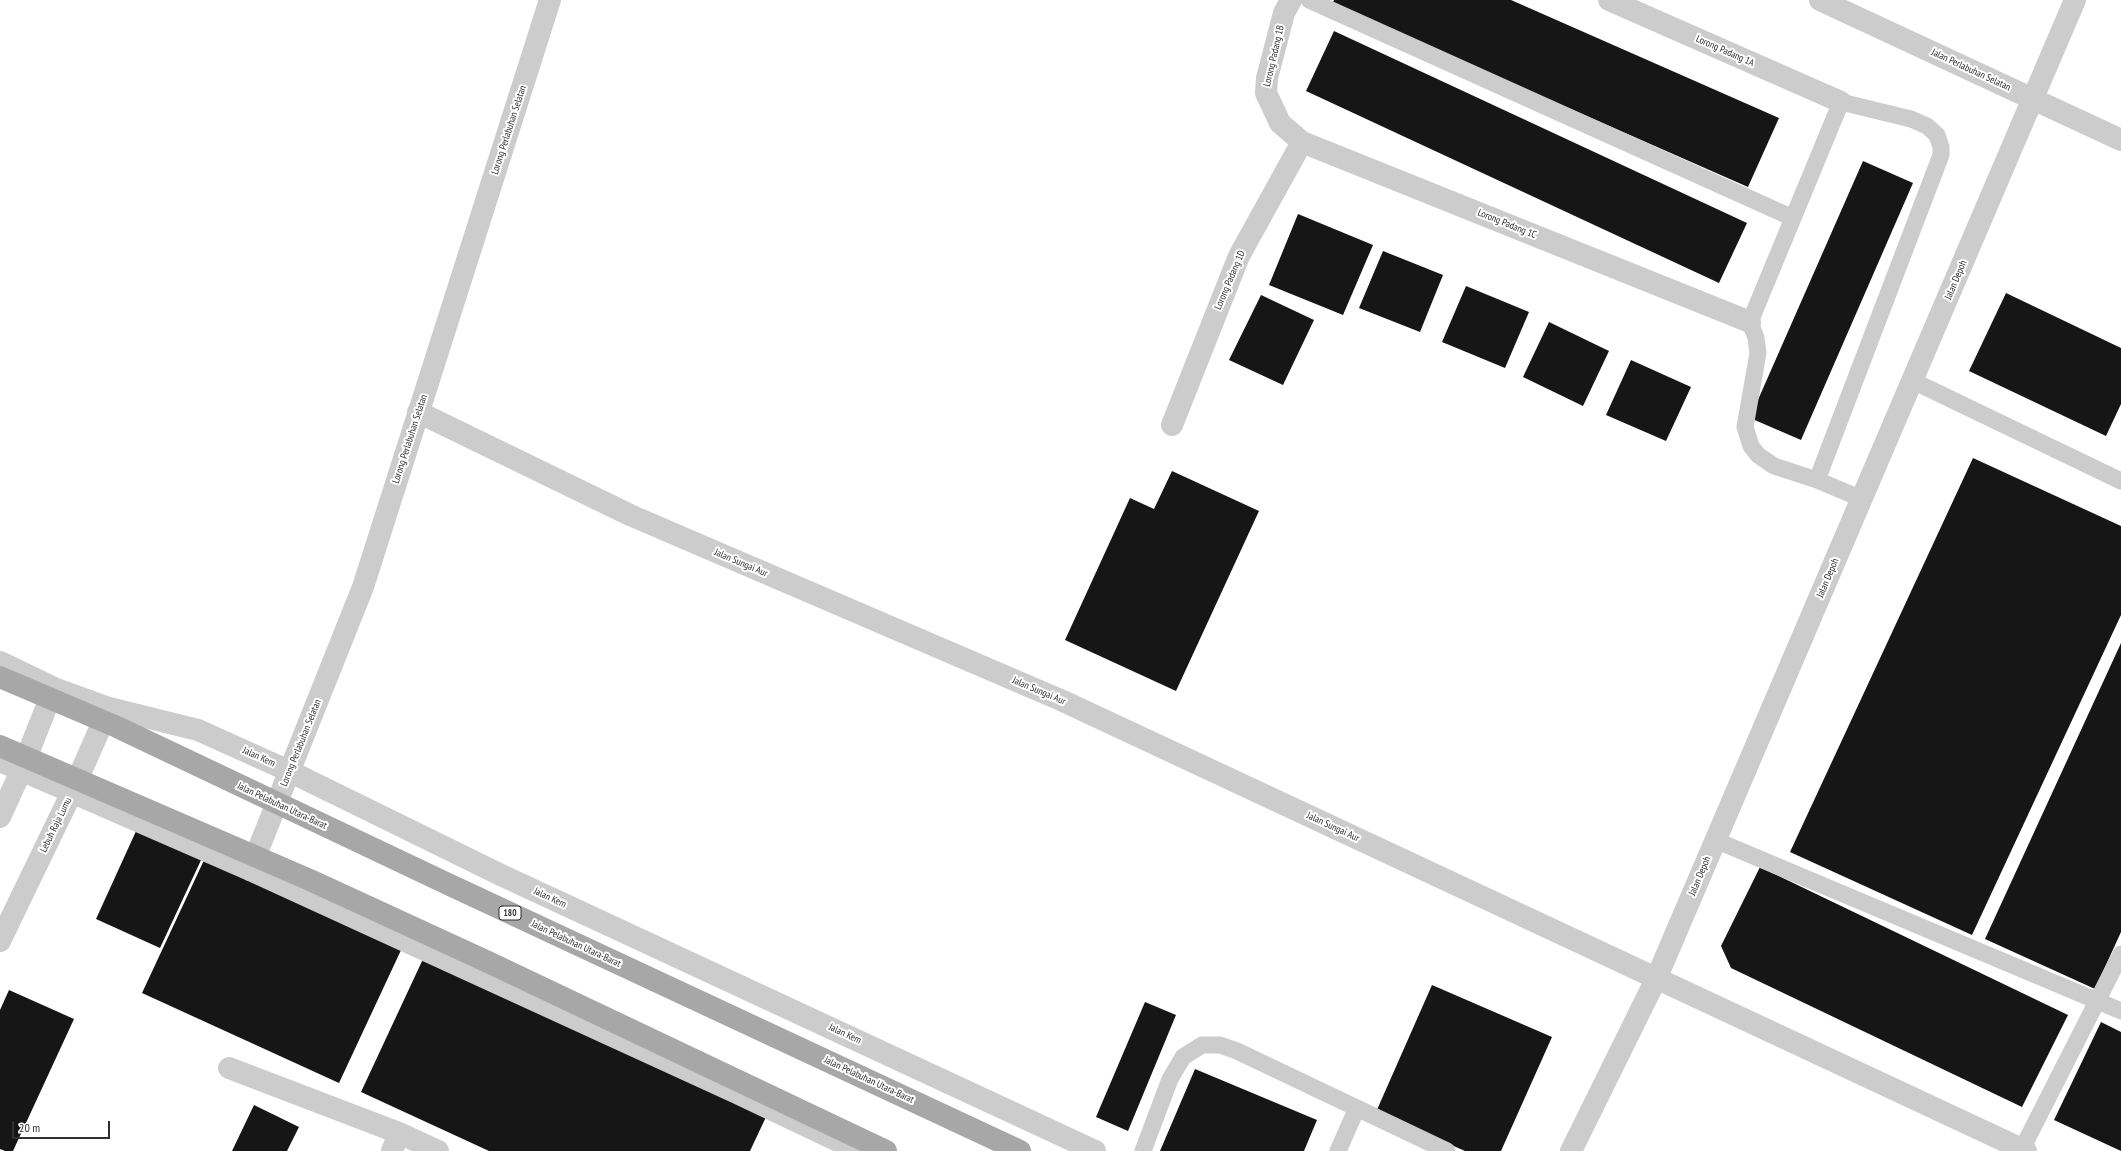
<!DOCTYPE html>
<style>
body{margin:0}
#map{position:relative;width:2121px;height:1151px;overflow:hidden;background:#fff;font-family:"PT Sans Narrow",sans-serif}
canvas{display:block}
.scale{position:absolute;left:12px;top:1121px;width:98px;height:18px;box-sizing:border-box;border:2px solid #2f2f2f;border-top:0;padding-left:5px;font-size:12px;line-height:14px;white-space:nowrap;color:#2f2f2f;-webkit-text-stroke:3px #fff;paint-order:stroke}
</style>
<div id="map">
<canvas width="2121" height="1151"></canvas>
<div class="scale">20 m</div>
</div>
<script>
const c = document.querySelector('canvas').getContext('2d');
c.lineJoin = 'round';
function paint(path, color) { c.fillStyle = color; c.fill(path, 'evenodd'); }
const shape = rows => new Path2D(rows.map(r => 'M' + r).join(''));
function trace(path, color, width, dash) { c.strokeStyle = color; c.lineWidth = width; c.lineCap = dash ? 'butt' : 'round'; c.setLineDash(dash || []); c.stroke(path); }
function label(font, color, halo, rows, align = 'center') {
  c.font = font + ' "PT Sans Narrow",sans-serif'; c.lineWidth = 4; c.setLineDash([]); c.textBaseline = 'middle'; c.strokeStyle = halo; c.fillStyle = color; for (const [text, x, y, turn = 0] of rows) {
    c.save(); c.translate(x, y); c.rotate((+turn || 0) * Math.PI / 180); c.textAlign = isNaN(turn) ? turn : align; if (halo) c.strokeText(text, 0, 0); c.fillText(text, 0, 0); c.restore();
  }
}
paint(shape([
 [1334,0,1511,0,1779,118,1748,187,1332,4],
 [1334,31,1747,223,1719,283,1306,91],
 [1863,161,1913,183,1801,440,1750,418],
 [1298,214,1373,245,1343,315,1269,285],
 [1383,251,1443,275,1420,332,1359,308],
 [1466,286,1529,312,1505,368,1442,342],
 [2006,293,2121,348,2121,404,2106,436,1969,371],
 [1261,295,1314,320,1283,385,1229,360],
 [1549,322,1609,351,1583,406,1523,377],
 [1631,360,1691,387,1666,441,1606,415],
 [1973,458,2121,526,2121,615,1972,935,1790,852],
 [1172,471,1259,511,1176,691,1065,640,1130,498,1154,509],
 [2121,643,2121,932,2095,989,1985,939],
 [137,829,202,858,160,948,96,919],
 [205,858,402,948,339,1083,142,993],
 [1760,867,2068,1015,2022,1107,1731,968,1721,946],
 [423,959,766,1117,750,1151,489,1151,361,1092],
 [1432,985,1552,1037,1501,1151,1465,1151,1376,1112],
 [9,990,74,1019,13,1151,5,1151,0,1149,0,1010],
 [1145,1002,1176,1015,1128,1131,1096,1117],
 [2101,1022,2121,1032,2121,1151,2054,1120],
 [1195,1069,1317,1120,1304,1151,1160,1151],
 [254,1105,299,1127,287,1151,232,1151]
]), '#161616');
trace(shape([
 [1309,0,1793,218],
 [1913,381,2121,481],
 [1817,480,1941,155,1941,147,1937,135,1927,126,1911,119,1841,102,1750,322,1756,338,1758,353,1745,427,1751,446,1758,455,1774,466,1817,480,1862,499],
 [1715,840,2121,1011],
 [2022,1149,2121,954],
 [1143,1151,1170,1079,1183,1057,1202,1045,1220,1045,1237,1051,1447,1151],
 [1338,1151,1357,1108]
]), '#ccc', 17);
trace(shape([
 [1291,0,1284,13,1267,78,1266,93,1280,123,1302,142,1750,322],
 [1609,0,1841,102],
 [1820,0,2121,140],
 [418,412,630,515,1063,701,2026,1151],
 [1172,425,1239,256,1302,142],
 [250,870,363,587,550,0],
 [229,1068,399,1133,438,1151],
 [392,1151,399,1133],
 [1571,1151,1657,977,2075,0]
]), '#ccc', 22);
trace(shape([
 [0,662,54,688,109,708,198,730,289,771,501,875,1095,1151],
 [0,761,250,870,737,1093,859,1151],
 [0,817,21,771,54,688],
 [0,941,72,792,109,708]
]), '#ccc', 22);
trace(shape([
 [0,677,117,727,450,885,1020,1151],
 [0,746,310,880,488,962,886,1151]
]), '#a7a7a7', 22);
for (const [x, y, w] of [
 [510,913,22]
]) { const box = new Path2D(); box.roundRect(x - w / 2, y - 7, w, 14, 3); c.fillStyle = '#fff'; c.fill(box); trace(box, '#2f2f2f', 1); }
label('bold 9px', '#2f2f2f', null, [
 ["180",510,913]
]);
label('10px', '#2f2f2f', '#fff', [
 ["Lorong Padang 1A",1725,51,24],
 ["Lorong Padang 1B",1274,56,-77],
 ["Jalan Perlabuhan Selatan",1971,70,25],
 ["Lorong Perlabuhan Selatan",509,130,-72],
 ["Lorong Padang 1C",1507,224,22],
 ["Lorong Padang 1D",1230,280,-67],
 ["Jalan Depoh",1956,280,-67],
 ["Lorong Perlabuhan Selatan",410,439,-72],
 ["Jalan Sungai Aur",741,563,23],
 ["Jalan Depoh",1828,578,-67],
 ["Jalan Sungai Aur",1039,691,23],
 ["Lorong Perlabuhan Selatan",301,743,-68],
 ["Jalan Kem",259,757,24],
 ["Jalan Pelabuhan Utara-Barat",282,806,25],
 ["Lebuh Raja Lumu",56,825,-64],
 ["Jalan Sungai Aur",1333,827,25],
 ["Jalan Depoh",1700,876,-67],
 ["Jalan Kem",550,898,25],
 ["Jalan Pelabuhan Utara-Barat",576,944,25],
 ["Jalan Kem",845,1034,25],
 ["Jalan Pelabuhan Utara-Barat",869,1080,25]
]);
</script>
